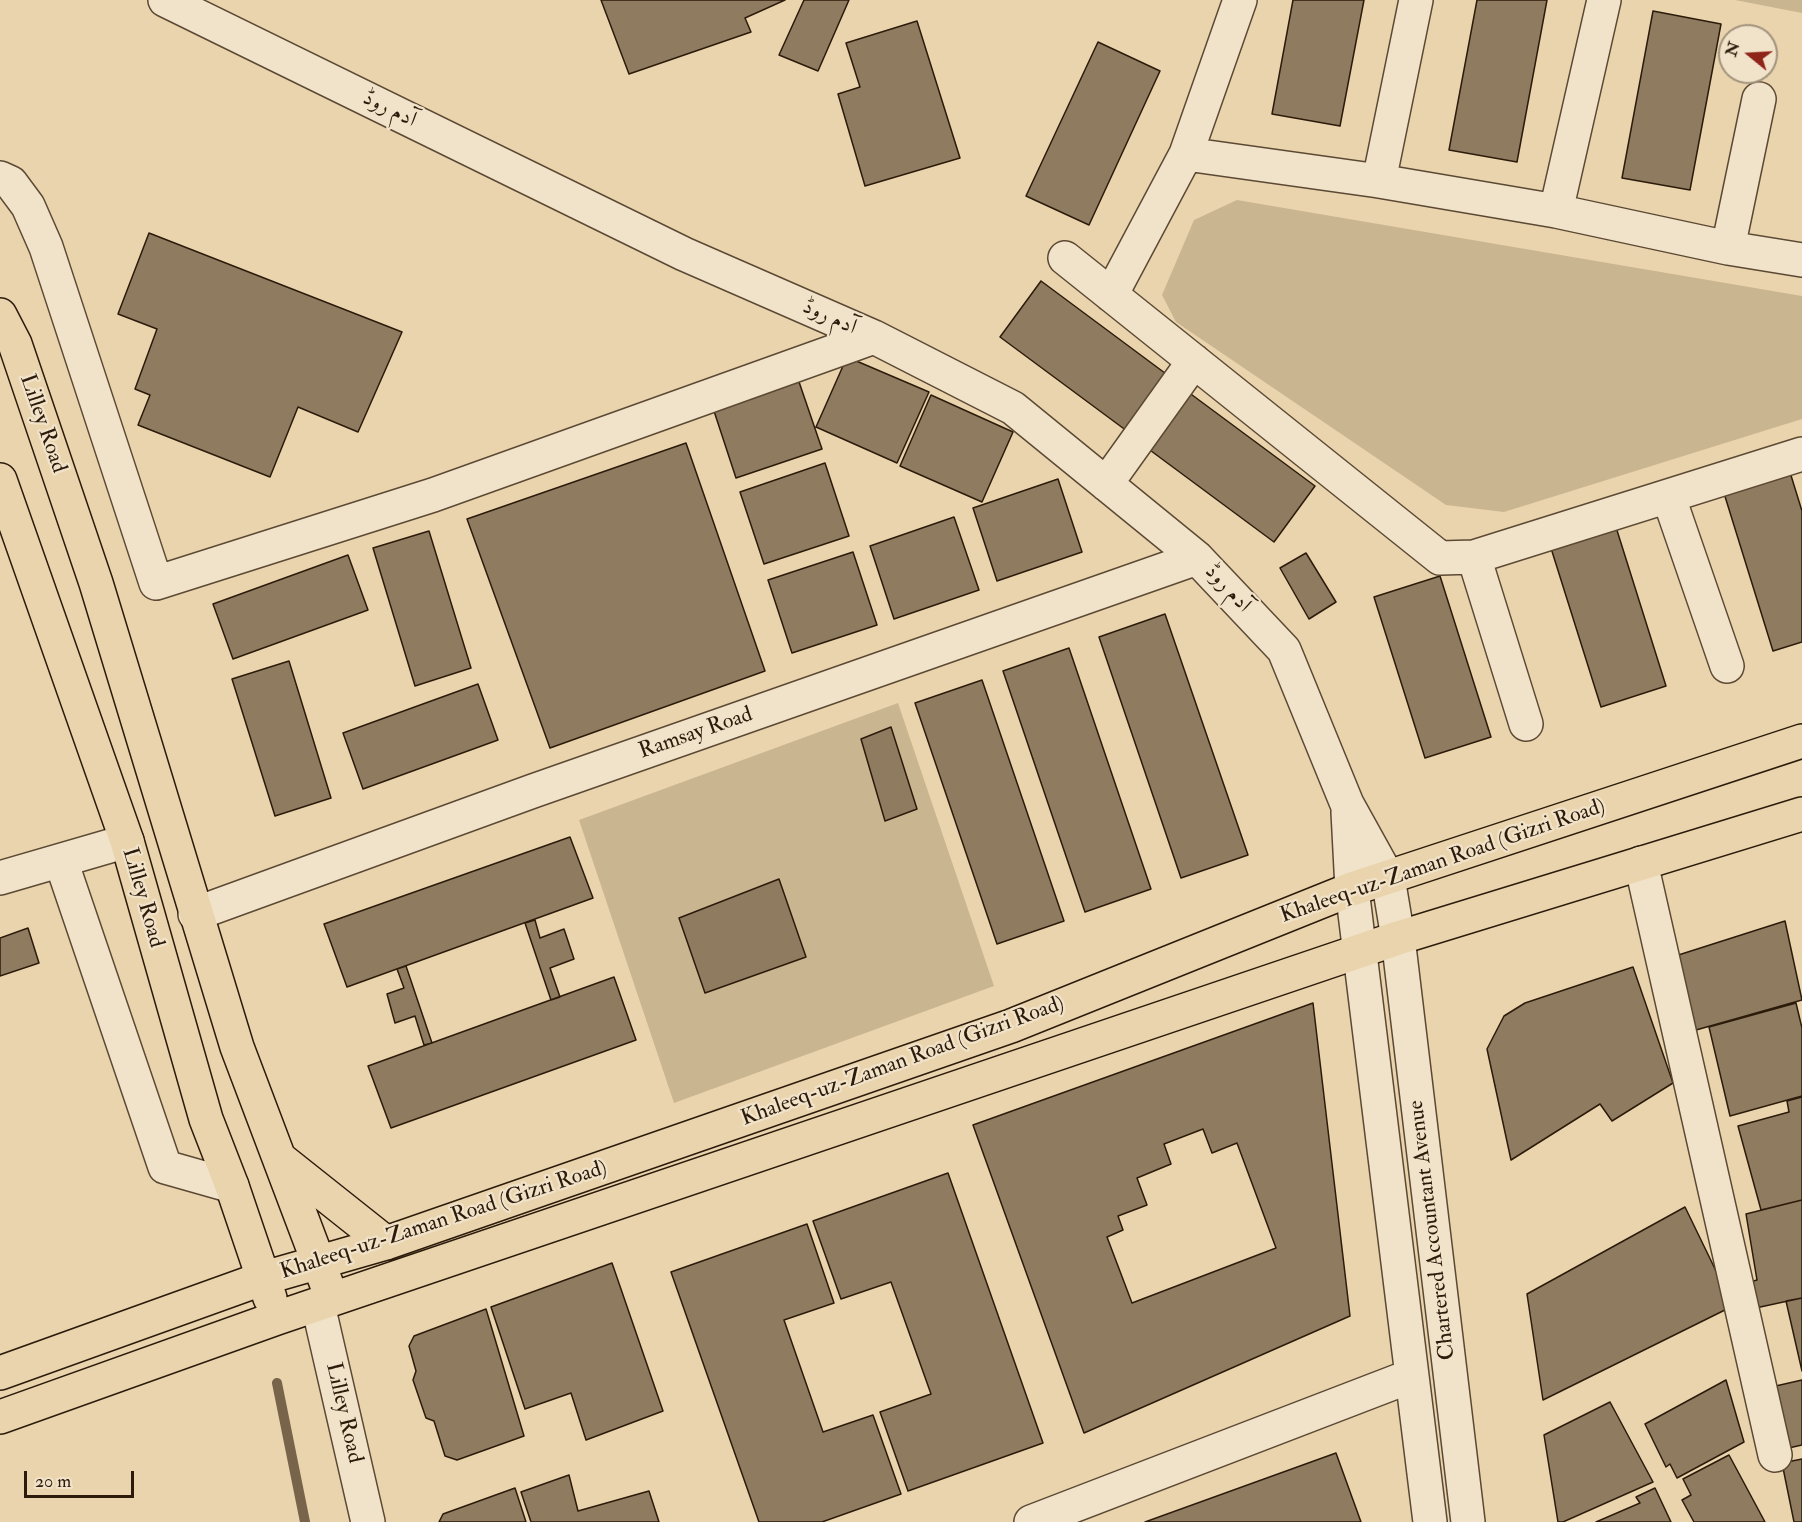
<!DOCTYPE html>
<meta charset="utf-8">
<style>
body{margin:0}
#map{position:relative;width:1802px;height:1522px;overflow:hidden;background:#ead4ad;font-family:"IM FELL Double Pica",serif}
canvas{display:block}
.north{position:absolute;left:1718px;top:24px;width:60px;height:60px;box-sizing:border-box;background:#f1e3ca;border:2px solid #a2937e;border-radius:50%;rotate:288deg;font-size:16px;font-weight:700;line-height:24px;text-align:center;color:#2c1b0b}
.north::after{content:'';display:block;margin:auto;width:21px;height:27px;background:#8f2418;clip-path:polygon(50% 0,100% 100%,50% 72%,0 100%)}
.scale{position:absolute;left:24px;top:1471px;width:110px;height:27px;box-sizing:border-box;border:3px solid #2c1b0b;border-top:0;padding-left:8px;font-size:18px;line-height:21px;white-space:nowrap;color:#2c1b0b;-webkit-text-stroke:4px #f1e3ca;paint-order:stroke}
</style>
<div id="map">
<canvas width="1802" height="1522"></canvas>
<div class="north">N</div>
<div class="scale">20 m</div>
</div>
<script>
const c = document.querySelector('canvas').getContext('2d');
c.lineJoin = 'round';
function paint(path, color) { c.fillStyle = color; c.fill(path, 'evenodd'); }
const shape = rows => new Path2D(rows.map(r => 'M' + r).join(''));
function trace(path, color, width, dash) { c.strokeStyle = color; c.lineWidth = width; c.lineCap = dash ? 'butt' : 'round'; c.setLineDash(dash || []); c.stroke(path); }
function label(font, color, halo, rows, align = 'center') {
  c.font = font + ' "IM FELL Double Pica",Amiri,serif'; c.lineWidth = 4.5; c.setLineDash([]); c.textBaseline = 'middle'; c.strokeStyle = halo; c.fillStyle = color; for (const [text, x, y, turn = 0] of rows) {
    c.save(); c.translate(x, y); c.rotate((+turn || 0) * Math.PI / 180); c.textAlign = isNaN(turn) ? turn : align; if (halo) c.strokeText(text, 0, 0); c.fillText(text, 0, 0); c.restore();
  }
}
paint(shape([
 [1735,0,1802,0,1802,13],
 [1237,200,1802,296,1802,419,1504,512,1446,505,1176,322,1162,295,1194,220],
 [898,703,994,986,674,1103,579,820]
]), '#cab591');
trace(shape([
 [277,1383,305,1522]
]), '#77644b', 10);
const building = shape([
 [601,0,785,0,745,18,751,32,629,74,601,0],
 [804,0,849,0,818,71,779,55,804,0],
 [1293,0,1364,0,1340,126,1272,114,1293,0],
 [1477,0,1547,0,1517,162,1449,150,1477,0],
 [1653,11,1721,24,1690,190,1622,178,1653,11],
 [917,21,960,158,865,186,838,94,860,87,846,43,917,21],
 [1098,42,1160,71,1089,225,1026,196,1098,42],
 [149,233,402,332,358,432,298,407,270,477,138,425,150,395,135,389,157,329,118,314,149,233],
 [1041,281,1177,382,1135,437,1000,337,1041,281],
 [847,357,929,392,897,463,816,427,847,357],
 [797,376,822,449,736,478,712,405,797,376],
 [1180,386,1315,486,1274,542,1139,442,1180,386],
 [931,395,1013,432,982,502,900,466,931,395],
 [686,443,765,671,550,748,467,519,686,443],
 [825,463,849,536,764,564,740,492,825,463],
 [1789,469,1802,511,1802,642,1773,651,1723,490,1789,469],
 [1058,479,1082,552,997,581,973,508,1058,479],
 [954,517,979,590,894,619,870,546,954,517],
 [1615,524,1666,686,1601,707,1550,545,1615,524],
 [429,531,471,668,415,686,373,548,429,531],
 [853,552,877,625,792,653,768,580,853,552],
 [1306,553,1336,602,1309,619,1280,568,1306,553],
 [348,555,368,610,233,659,213,604,348,555],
 [1440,576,1491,737,1425,758,1374,597,1440,576],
 [1165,614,1248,855,1181,878,1099,637,1165,614],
 [1069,648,1151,889,1085,912,1003,671,1069,648],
 [289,661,331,798,275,816,232,679,289,661],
 [982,680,1064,921,997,944,915,703,982,680],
 [478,684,498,740,363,789,343,733,478,684],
 [891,727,917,809,885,821,861,739,891,727],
 [570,837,593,898,347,987,324,924,570,837],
 [779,879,806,957,705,993,679,918,779,879],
 [535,920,540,938,564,929,574,959,550,968,560,997,551,1000,525,923,535,920],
 [1785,921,1802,1000,1689,1032,1669,958,1785,921],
 [28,928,39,963,0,976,0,938,28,928],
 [406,966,432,1043,424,1045,415,1016,395,1023,387,994,404,988,397,969,406,966],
 [1633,967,1673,1083,1612,1121,1600,1104,1511,1160,1487,1049,1504,1016,1525,1003,1633,967],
 [614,977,636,1040,391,1128,368,1066,614,977],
 [1313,1003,1350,1316,1084,1433,973,1125,1313,1003],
 [1203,1129,1212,1153,1237,1143,1276,1248,1132,1303,1107,1237,1123,1230,1118,1216,1147,1205,1137,1178,1171,1164,1164,1144,1203,1129],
 [1796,1003,1802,1028,1802,1096,1730,1116,1709,1027,1796,1003],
 [1802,1097,1802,1200,1761,1210,1738,1126,1789,1112,1787,1101,1802,1097],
 [948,1173,1043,1443,908,1491,880,1412,931,1394,891,1282,841,1299,813,1221,948,1173],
 [1802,1200,1802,1298,1751,1309,1746,1283,1757,1280,1746,1214,1802,1200],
 [1685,1207,1733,1306,1543,1400,1527,1294,1685,1207],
 [807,1224,834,1303,784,1320,823,1432,873,1415,901,1494,822,1522,759,1522,671,1272,807,1224],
 [612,1263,663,1411,586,1440,571,1393,525,1409,491,1307,612,1263],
 [1802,1298,1802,1371,1786,1301,1802,1298],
 [486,1309,524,1436,457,1460,445,1456,434,1421,426,1418,413,1380,416,1371,409,1346,414,1336,486,1309],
 [1726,1380,1744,1442,1677,1478,1670,1464,1666,1467,1645,1424,1726,1380],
 [1802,1380,1802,1445,1780,1450,1767,1388,1802,1380],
 [1610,1402,1653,1482,1563,1522,1558,1522,1544,1435,1610,1402],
 [1336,1453,1361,1522,1145,1522,1336,1453],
 [1729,1455,1765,1522,1694,1522,1682,1500,1691,1495,1683,1479,1729,1455],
 [1802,1459,1802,1522,1794,1522,1782,1463,1802,1459],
 [569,1475,578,1511,649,1491,659,1522,531,1522,521,1492,569,1475],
 [515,1488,526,1522,439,1522,443,1514,515,1488],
 [1655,1488,1671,1522,1596,1522,1640,1503,1636,1497,1655,1488]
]);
paint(building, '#8f7b5f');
trace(building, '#2c1b0b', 1.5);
const minor = shape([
 [165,0,684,254,874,337,1013,408,1197,558,1284,650,1347,804,1388,878,1398,938,1468,1522],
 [1186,154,1240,0],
 [0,178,11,183,28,206,46,247,156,583,433,495,874,337],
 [1379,181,1416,0],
 [1556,211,1604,0],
 [1728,248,1759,99],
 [1065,258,1440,558,1474,557,1802,454],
 [1111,295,1186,154,1379,181,1556,211,1728,248,1802,260],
 [1106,484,1194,361],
 [1669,498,1727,666],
 [1474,557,1526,724],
 [1348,812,1352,889,1430,1522],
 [61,861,165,1167,232,1186],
 [1641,863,1775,1455],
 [0,878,127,841],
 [195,914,533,791,1197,558],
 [318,1305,368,1522],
 [1031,1522,1411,1376]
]);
const major = shape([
 [0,315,15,344,96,583,237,1047,327,1285],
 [0,480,127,841,206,1119,232,1186,270,1298],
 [279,1158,386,1243],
 [0,1373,264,1278,386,1243,1011,1026,1352,889,1802,741],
 [0,1417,277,1318,1398,938,1802,814]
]);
trace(minor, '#5c4934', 36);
trace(major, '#2c1b0b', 36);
trace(minor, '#f1e3ca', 33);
trace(major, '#ead4ad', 33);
label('22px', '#2c1b0b', '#f1e3ca', [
 ["آدم روڈ",389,110,26],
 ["آدم روڈ",829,318,24],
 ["Lilley Road",42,424,71],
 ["آدم روڈ",1227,589,47],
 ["Ramsay Road",696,734,-19],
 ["Khaleeq-uz-Zaman Road (Gizri Road)",1443,862,-19],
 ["Lilley Road",142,898,74],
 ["Khaleeq-uz-Zaman Road (Gizri Road)",903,1062,-20],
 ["Khaleeq-uz-Zaman Road (Gizri Road)",444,1221,-18],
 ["Chartered Accountant Avenue",1433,1230,-97],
 ["Lilley Road",343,1413,77]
]);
</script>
